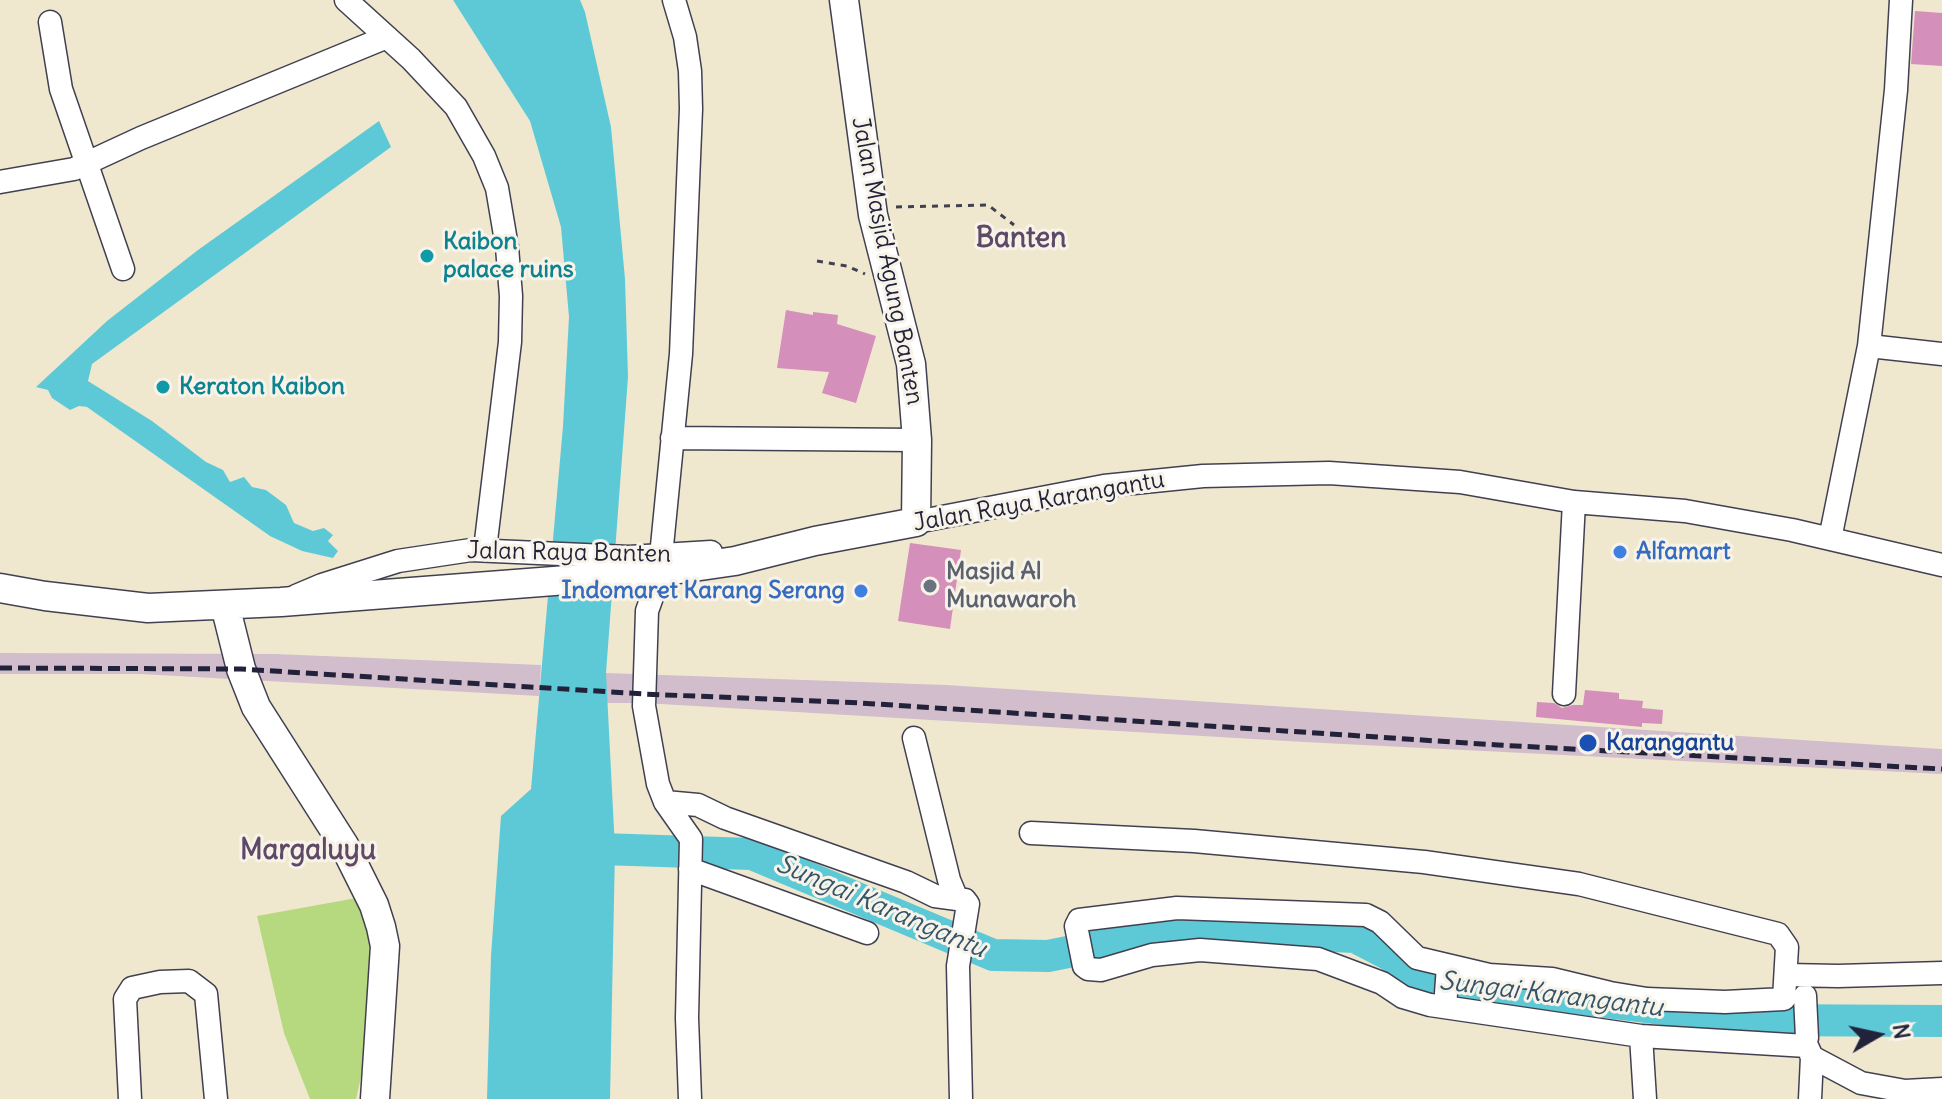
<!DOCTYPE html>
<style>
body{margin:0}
#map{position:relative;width:1942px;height:1099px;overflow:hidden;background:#efe8cf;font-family:Delius,sans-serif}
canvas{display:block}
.north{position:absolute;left:1838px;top:995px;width:80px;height:80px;-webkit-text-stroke:6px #f7f3e8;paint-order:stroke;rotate:81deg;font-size:22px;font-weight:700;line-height:32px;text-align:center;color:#22223b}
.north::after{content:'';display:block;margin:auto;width:28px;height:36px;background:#22223b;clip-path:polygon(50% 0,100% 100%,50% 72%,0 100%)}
</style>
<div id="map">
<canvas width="1942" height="1099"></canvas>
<div class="north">N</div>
</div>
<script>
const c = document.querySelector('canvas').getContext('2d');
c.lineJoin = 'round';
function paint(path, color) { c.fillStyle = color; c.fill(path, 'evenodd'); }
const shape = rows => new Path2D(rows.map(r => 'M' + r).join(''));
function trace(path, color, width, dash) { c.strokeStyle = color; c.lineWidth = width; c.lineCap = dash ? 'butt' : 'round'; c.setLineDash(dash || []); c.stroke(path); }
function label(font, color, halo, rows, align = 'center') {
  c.font = font + ' Delius,sans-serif'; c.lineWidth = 6; c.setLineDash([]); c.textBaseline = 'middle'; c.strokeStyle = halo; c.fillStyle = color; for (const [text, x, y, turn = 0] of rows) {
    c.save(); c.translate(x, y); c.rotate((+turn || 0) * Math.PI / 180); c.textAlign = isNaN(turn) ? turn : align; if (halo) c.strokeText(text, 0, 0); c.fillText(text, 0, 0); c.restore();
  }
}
paint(shape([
 [0,653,275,654,541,665,539,696,141,674,0,674],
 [606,673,946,685,1942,749,1942,774,1304,742,644,703,606,703]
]), '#d1bdcb');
paint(shape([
 [362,897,375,936,363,1068,356,1099,310,1099,284,1033,257,916]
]), '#b6d87f');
paint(shape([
 [453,0,580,0,585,12,611,127,625,279,628,377,606,673,615,849,610,1099,487,1099,491,956,501,816,531,789,563,426,569,317,561,227,530,121],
 [379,121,391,147,92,364,88,381,152,421,206,462,223,470,230,482,244,477,252,487,266,490,286,505,294,523,313,531,324,528,333,535,328,541,338,551,333,558,302,551,270,536,87,407,79,406,70,410,52,398,48,390,36,387,107,321,198,250]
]), '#5ec9d6');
trace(shape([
 [571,848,752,854,993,955,1048,956,1183,929,1355,937,1388,954,1428,980,1753,1020,1942,1021]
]), '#5ec9d6', 32);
paint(shape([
 [1915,11,1942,13,1942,66,1911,64],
 [786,310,813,315,813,312,838,315,837,324,876,336,856,403,822,393,829,372,777,368],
 [910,543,961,550,950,629,898,621],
 [1585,690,1619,693,1619,699,1643,701,1642,708,1663,710,1662,724,1642,723,1642,727,1536,717,1537,702,1554,703,1562,708,1573,705,1583,705]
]), '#d48fba');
const minor = shape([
 [346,0,411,59,456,107,484,156,497,188,507,247,511,296,510,342,485,549],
 [50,22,61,89,123,269],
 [0,182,74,169,141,138,387,37],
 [1869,346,1942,354],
 [672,438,917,440],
 [916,522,1104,486,1203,476,1329,473,1460,482,1574,502,1685,511,1792,530,1942,565],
 [1830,539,1869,346,1896,90,1901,0],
 [661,556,681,354,691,109,690,71,685,37,674,0],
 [665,572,656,586,647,611,644,706,658,784,665,802,691,839,687,1018,690,1099],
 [296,596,322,585,398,561,471,550,629,557,711,552],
 [1564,694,1574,502],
 [914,738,949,880,957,899,965,900,968,904,958,966,961,1099],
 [665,802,698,805,725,818,906,882,935,896,957,899],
 [1031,833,1194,841,1424,862,1579,884,1778,934,1787,947,1784,999,1725,1002,1647,999,1610,993,1552,979,1489,975,1417,958,1380,922,1366,915,1177,908,1079,920,1076,926,1084,966,1088,969,1101,970,1152,955,1200,950,1318,959,1382,983,1403,997,1430,1005,1641,1036,1807,1046,1812,1057,1861,1083,1905,1091,1942,1089],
 [690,869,867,933],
 [1787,975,1838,976,1942,973],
 [1805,996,1807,1038],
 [1445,1007,1448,966],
 [1641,1036,1645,1099],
 [130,1099,125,999,132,988,160,982,189,981,206,994,216,1099],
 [1810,1099,1812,1057]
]);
const major = shape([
 [0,588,45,596,148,608,281,602,645,574,735,561,815,541,916,522,917,440,911,364,873,215,844,0],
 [225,605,241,669,256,707,344,845,374,905,381,927,385,946,375,1099]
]);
trace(minor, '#414051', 25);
trace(major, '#414051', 31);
trace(shape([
 [896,207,988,205,1014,225],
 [817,261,847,266,865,274]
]), '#414051', 3, [6, 6]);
trace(minor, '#fff', 22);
trace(major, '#fff', 28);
trace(shape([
 [0,668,241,669,644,694,861,703,1498,745,1942,769]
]), '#22223b', 5, [12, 6]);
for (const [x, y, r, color] of [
 [427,256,8,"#0f9aa8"],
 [163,387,8,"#0f9aa8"],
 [1620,552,8,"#3f7fe0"],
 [930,586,8,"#6b7280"],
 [861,591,8,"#3f7fe0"],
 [1588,743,10,"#1a4fb4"]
]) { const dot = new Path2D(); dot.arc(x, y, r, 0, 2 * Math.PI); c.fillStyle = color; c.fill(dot); trace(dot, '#f7f3e8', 3); }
label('bold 24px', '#0d838f', '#f7f3e8', [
 ["Kaibon",443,242],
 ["palace ruins",443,270],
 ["Keraton Kaibon",179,387]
], 'left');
label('24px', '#22223b', '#f7f3e8', [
 ["Jalan Masjid Agung Banten",887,261,79],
 ["Jalan Raya Karangantu",1039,502,-10],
 ["Jalan Raya Banten",569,553,1]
]);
label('bold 24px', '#366cbe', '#f7f3e8', [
 ["Alfamart",1636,552],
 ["Indomaret Karang Serang",845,591,"right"]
], 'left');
label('bold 24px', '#5b616d', '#f7f3e8', [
 ["Masjid Al",946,572],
 ["Munawaroh",946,600]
], 'left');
label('bold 24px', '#164399', '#f7f3e8', [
 ["Karangantu",1606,743]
], 'left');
label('italic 26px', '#34546a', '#f7f3e8', [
 ["Sungai Karangantu",881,907,23],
 ["Sungai Karangantu",1551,995,7]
]);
label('bold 28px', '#604867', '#f7f3e8', [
 ["Banten",1021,239],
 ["Margaluyu",308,851]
]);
</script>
